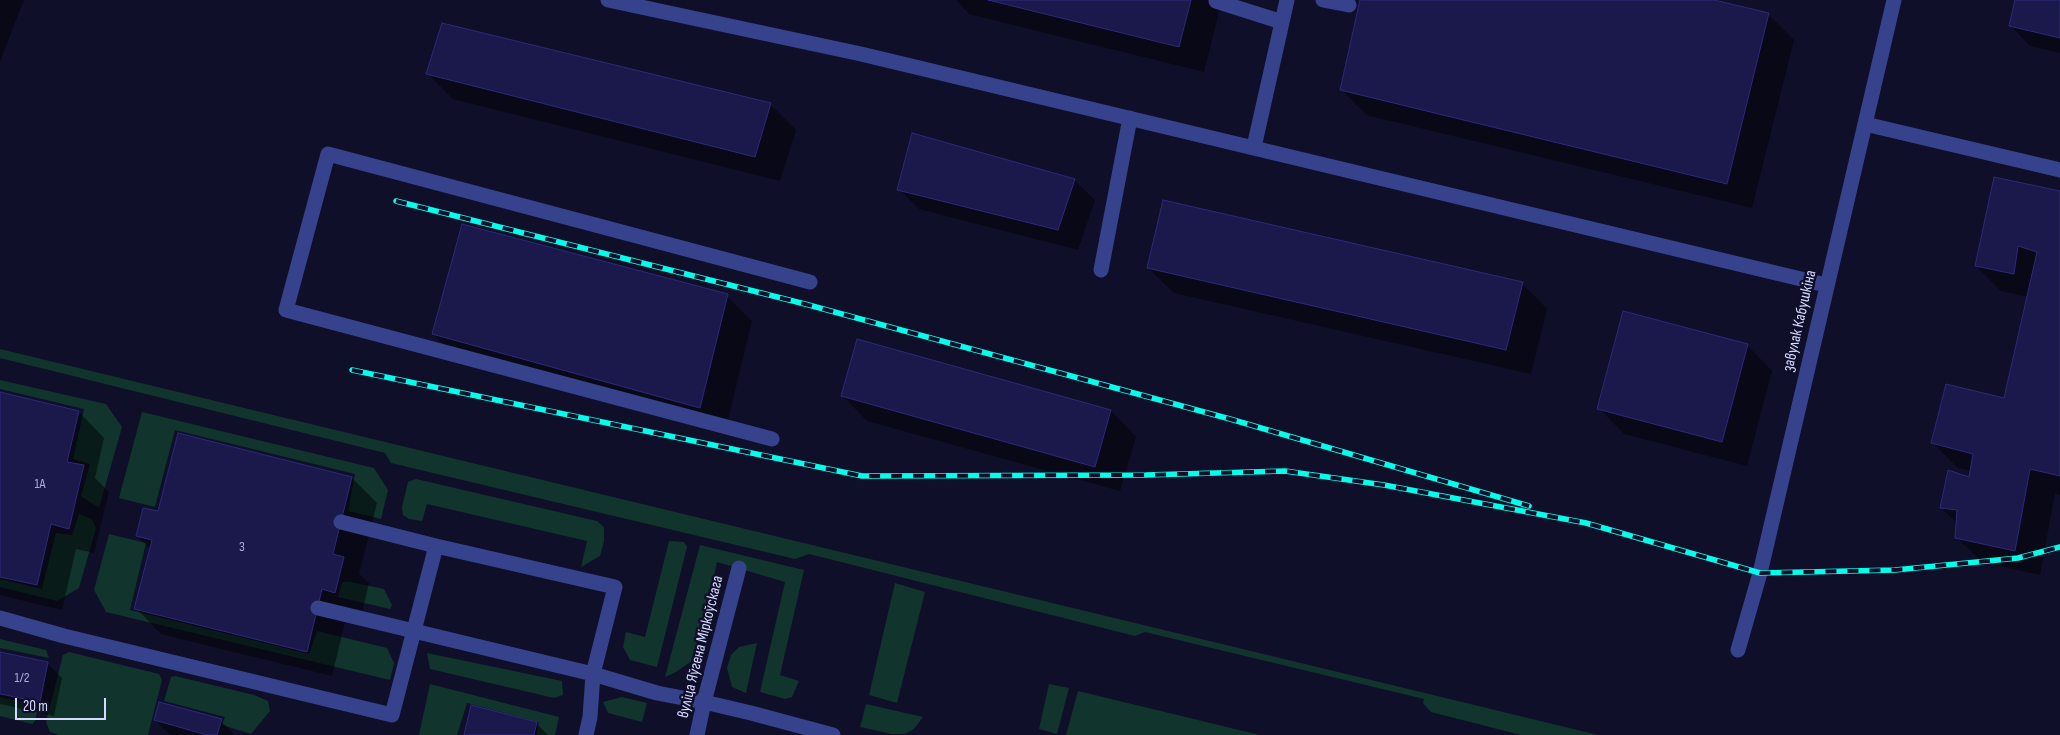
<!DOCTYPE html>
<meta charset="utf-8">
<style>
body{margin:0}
#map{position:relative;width:2060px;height:735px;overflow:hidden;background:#0f0f2a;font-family:"Sofia Sans Condensed",sans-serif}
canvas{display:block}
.scale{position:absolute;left:15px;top:698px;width:91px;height:22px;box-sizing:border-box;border:2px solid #d7daff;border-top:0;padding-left:6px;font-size:15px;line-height:18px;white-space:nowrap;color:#d7daff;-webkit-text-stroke:4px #0f0f2a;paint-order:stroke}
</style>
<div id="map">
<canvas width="2060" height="735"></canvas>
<div class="scale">20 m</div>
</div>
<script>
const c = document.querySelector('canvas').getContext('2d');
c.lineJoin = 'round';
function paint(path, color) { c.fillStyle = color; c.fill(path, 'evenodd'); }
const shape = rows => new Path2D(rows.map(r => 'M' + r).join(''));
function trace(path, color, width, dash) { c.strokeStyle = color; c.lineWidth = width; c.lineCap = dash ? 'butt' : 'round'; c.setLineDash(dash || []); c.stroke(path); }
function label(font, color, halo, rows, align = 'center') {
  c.font = font + ' "Sofia Sans Condensed",sans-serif'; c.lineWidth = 5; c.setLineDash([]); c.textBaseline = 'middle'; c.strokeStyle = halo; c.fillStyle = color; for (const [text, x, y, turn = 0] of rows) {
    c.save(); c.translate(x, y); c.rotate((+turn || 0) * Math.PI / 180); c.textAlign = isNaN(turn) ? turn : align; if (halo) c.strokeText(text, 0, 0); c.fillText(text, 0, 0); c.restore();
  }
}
paint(shape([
 [0,349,1425,693,1598,735,1521,735,1431,712,1423,703,1424,699,1145,632,1135,636,809,554,795,559,391,463,385,453,0,358],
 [0,380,106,404,122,427,99,508,81,496,90,464,73,459,84,409,0,389],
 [142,412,374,468,388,490,381,519,348,511,355,474,175,430,155,507,119,498],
 [416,479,597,521,604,527,604,541,600,556,581,567,587,541,427,504,422,521,409,519,403,515,402,507,408,482],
 [79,514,92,519,96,528,79,588,57,601,0,587,0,579,42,589,56,533,72,535],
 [109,534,146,543,130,610,309,654,317,631,387,648,394,663,390,680,106,612,94,590],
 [669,541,684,542,687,547,657,667,630,660,623,647,626,632,645,637],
 [700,545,804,570,780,675,799,681,792,697,785,699,760,692,785,582,717,562,696,658,676,672,665,677],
 [342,582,351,582,384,589,392,605,390,609,338,597],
 [895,583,925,592,897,703,869,695],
 [0,639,46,650,49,658,0,648],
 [757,643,746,693,732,687,727,668,731,655,739,647],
 [69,652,159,674,162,680,148,735,59,735,50,732,46,722,63,655],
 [427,653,562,681,563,695,554,698,430,669],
 [175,676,254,695,268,701,270,711,251,734,222,725,225,717,164,701,171,677],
 [430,684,559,717,555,735,536,735,539,722,467,703,457,735,419,735],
 [1049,684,1069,688,1057,734,1039,729],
 [1078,691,1260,735,1066,735],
 [0,697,38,706,35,721,32,724,0,716],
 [622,697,647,703,642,722,608,713,603,702],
 [866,704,923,717,914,729,905,734,892,734,860,727]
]), '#11342d');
paint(shape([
 [0,0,24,0,0,61],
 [956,0,1222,0,1204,72,969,14],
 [1361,0,1708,0,1768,14,1794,40,1752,208,1366,115,1341,89],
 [2016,0,2060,0,2060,53,2030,46,2010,25],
 [428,74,770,104,796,130,780,181,453,99],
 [1074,180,1095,200,1078,250,919,209,899,189],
 [2060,192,2060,495,2055,493,2040,575,1982,562,1956,537,1958,524,1941,508,1970,478,1971,471,1958,468,1933,443,2005,399,2028,297,2001,291,1976,266],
 [1148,268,1522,283,1547,309,1531,374,1174,293],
 [727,296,752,321,725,432,459,359,433,334],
 [858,340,1111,411,1136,437,1120,491,867,421,842,395],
 [1747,345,1772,371,1747,466,1624,434,1599,408],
 [0,394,79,412,104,438,95,478,109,492,94,553,76,549,62,610,0,595],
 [352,478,377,503,359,574,369,583,361,617,347,614,332,676,161,634,136,608,151,549,137,536,159,513],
 [0,653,48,664,62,678,54,716,0,704],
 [155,720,221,721,235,735,173,735,169,734],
 [536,723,548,735,465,735]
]), '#0007');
const building = shape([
 [988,0,1191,0,1179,47,988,0],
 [1360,0,1714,0,1769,13,1727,184,1340,90,1360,0],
 [2015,0,2060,0,2060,38,2009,26,2015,0],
 [442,23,771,103,755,157,426,74,442,23],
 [912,133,1075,179,1058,230,897,190,912,133],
 [1994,177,2060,191,2060,476,2030,469,2015,551,1955,538,1957,510,1940,508,1948,470,1969,477,1973,454,1931,443,1946,384,2004,398,2037,252,2018,246,2014,274,1975,266,1994,177],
 [1163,200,1523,282,1506,350,1147,268,1163,200],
 [462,224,728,294,700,408,432,334,462,224],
 [1623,311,1748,344,1722,442,1597,409,1623,311],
 [857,339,1111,410,1095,467,841,396,857,339],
 [0,392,79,411,67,462,84,465,69,529,51,524,37,585,0,577,0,392],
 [178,433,352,477,333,554,344,557,335,593,322,589,307,652,134,609,152,540,136,536,143,508,158,511,178,433],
 [0,652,48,662,40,702,0,694,0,652],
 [159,702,222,719,217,735,207,735,154,720,159,702],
 [471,705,537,722,534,735,464,735,471,705]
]);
paint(building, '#1b194c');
trace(building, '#2c2a7a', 1);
trace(shape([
 [608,0,861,54,1826,285],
 [1323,0,1349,5],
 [1216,1,1282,22],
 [1865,124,2060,170],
 [1254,147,1287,0],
 [1101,270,1130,118],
 [772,439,286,310,328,154,810,282],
 [341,522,436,546,615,587,593,674,590,717,586,735],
 [318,608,593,674,657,693,704,702,751,713,833,735],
 [0,618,64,636,392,715,436,546],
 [1738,650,1760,573,1894,0],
 [697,735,704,702,739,568]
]), '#37428c', 15);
const rail = shape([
 [396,201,805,304,1230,419,1529,506],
 [352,370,862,476,1146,475,1285,471,1384,485,1586,523,1760,573,1895,570,2018,558,2060,547]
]);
trace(rail, '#03ffec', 5.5);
trace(rail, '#0f0f2a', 4, [11]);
label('14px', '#a8aad2', null, [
 ["1А",40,484],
 ["3",242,547],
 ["1/2",22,678]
]);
label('16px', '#d7daff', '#0f0f2a', [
 ["завулак Кабушкіна",1800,321,-77],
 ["вуліца Яўгена Міркоўскага",701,647,-76]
]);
</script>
